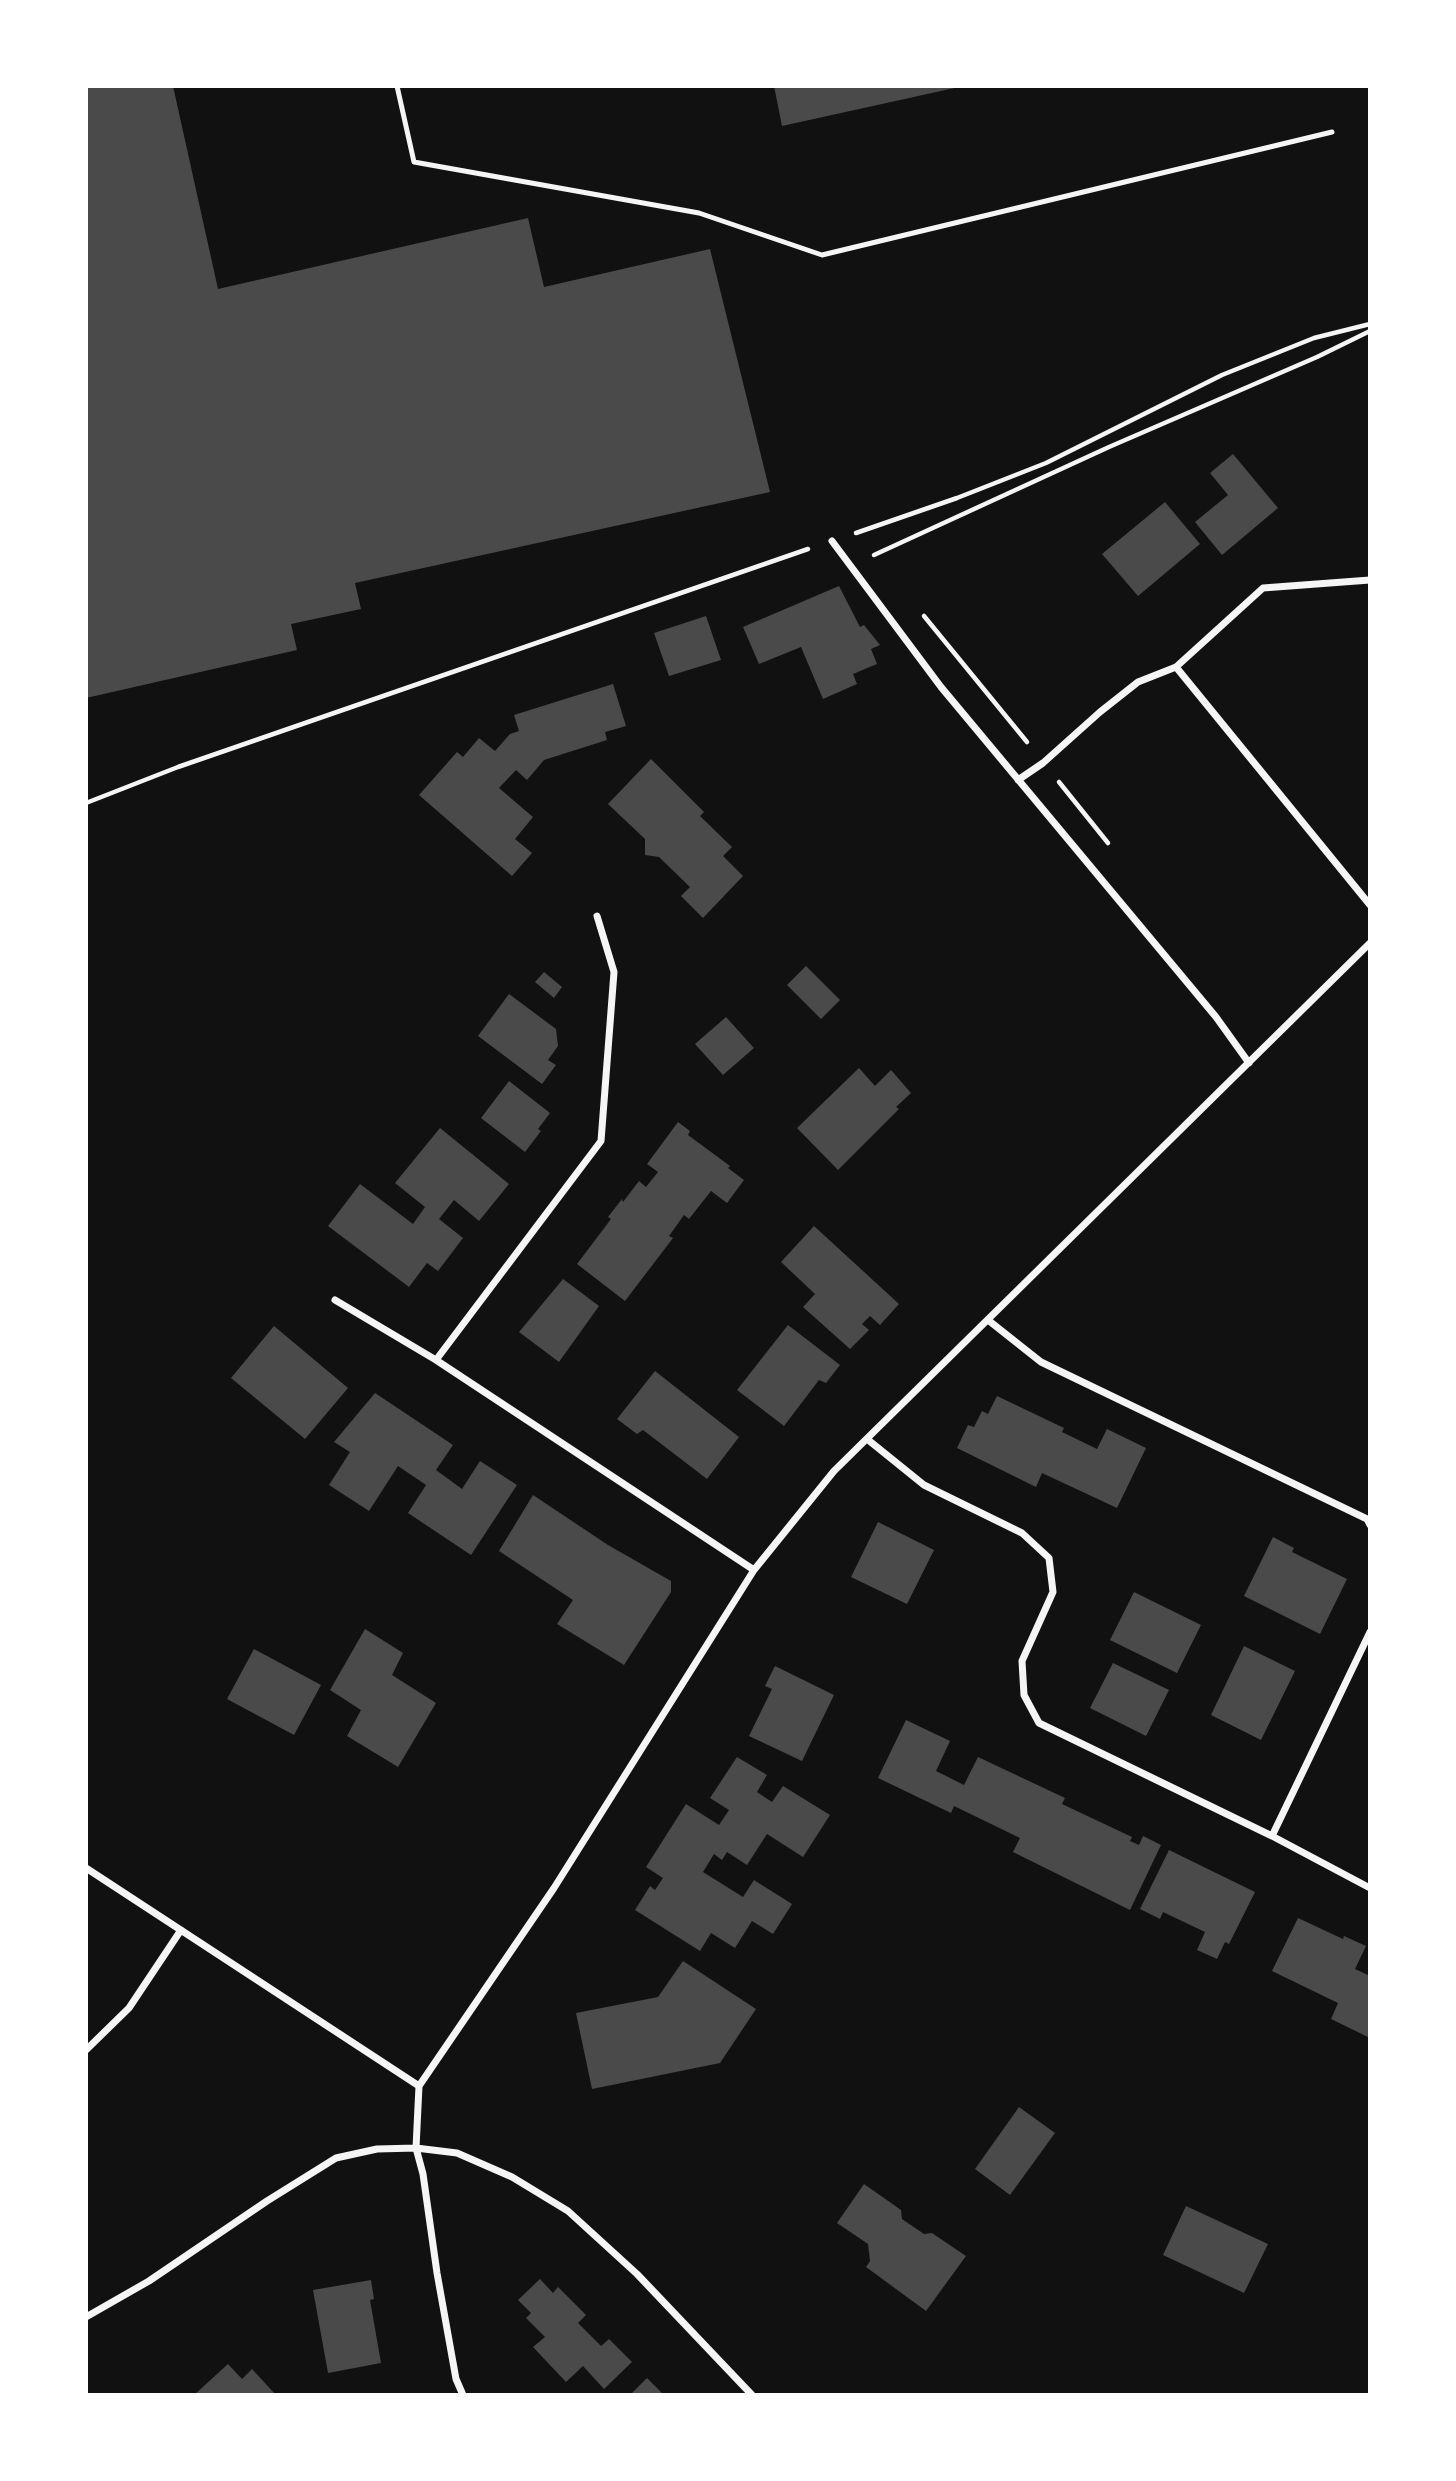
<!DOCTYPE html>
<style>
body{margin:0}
#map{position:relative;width:1456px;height:2481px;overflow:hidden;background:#111;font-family:Quicksand,sans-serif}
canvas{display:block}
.frame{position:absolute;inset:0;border:88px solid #fff;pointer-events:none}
</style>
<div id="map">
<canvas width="1456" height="2481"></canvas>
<div class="frame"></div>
</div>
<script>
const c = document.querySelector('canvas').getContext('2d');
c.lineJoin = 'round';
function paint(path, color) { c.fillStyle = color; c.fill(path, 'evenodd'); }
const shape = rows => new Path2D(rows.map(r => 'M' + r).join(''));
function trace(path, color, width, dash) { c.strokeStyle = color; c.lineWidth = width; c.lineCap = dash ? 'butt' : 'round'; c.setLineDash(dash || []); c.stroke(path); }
paint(shape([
 [86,86,173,86,218,289,528,218,544,287,710,249,770,492,355,583,361,609,291,624,297,650,86,698],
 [774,86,959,86,959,87,782,126],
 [1233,454,1278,508,1222,555,1195,522,1228,495,1210,473],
 [1165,502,1200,544,1138,596,1102,554],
 [839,586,860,627,864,625,880,645,871,649,877,664,853,674,857,684,823,699,801,647,759,664,743,627],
 [706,616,721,660,669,676,654,633],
 [613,684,626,726,605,732,607,740,544,760,527,780,516,770,499,788,533,817,515,839,532,853,512,876,419,795,457,752,463,757,479,738,495,751,510,734,519,731,514,715],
 [651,759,704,812,700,816,732,847,723,856,743,876,703,918,681,896,690,887,659,857,645,855,645,839,608,804],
 [806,966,840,1000,821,1019,787,985],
 [544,972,562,987,554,998,535,982],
 [509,994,556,1029,558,1046,548,1060,556,1065,542,1084,478,1036],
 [726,1017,754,1048,723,1075,695,1044],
 [859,1068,875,1086,891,1070,911,1093,896,1107,899,1109,838,1170,797,1128],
 [509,1081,550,1113,538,1129,541,1131,525,1152,481,1118],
 [678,1122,690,1131,688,1135,730,1166,728,1168,744,1180,727,1203,711,1191,689,1219,684,1215,669,1236,673,1238,625,1301,577,1264,611,1219,608,1217,622,1199,623,1202,639,1181,646,1187,658,1172,647,1164],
 [440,1128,509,1184,479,1221,454,1200,439,1219,463,1238,438,1271,427,1263,409,1287,328,1226,360,1184,413,1224,425,1207,395,1183],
 [814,1226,899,1304,880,1325,870,1316,862,1324,869,1330,850,1349,803,1307,815,1294,781,1262],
 [563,1279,599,1306,559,1362,519,1332],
 [788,1325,840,1365,826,1383,819,1380,784,1426,737,1390],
 [274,1326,348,1388,305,1439,231,1378],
 [655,1371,739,1437,707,1479,643,1430,637,1434,617,1419],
 [375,1393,453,1445,436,1470,462,1489,480,1461,517,1485,471,1555,408,1513,426,1485,398,1466,369,1511,329,1485,350,1452,334,1442],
 [997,1396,1064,1428,1062,1432,1097,1449,1107,1429,1146,1448,1117,1508,1042,1473,1036,1487,957,1448,968,1425,974,1427,982,1411,988,1414],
 [533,1495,608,1545,671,1581,671,1592,624,1665,557,1624,573,1600,499,1551],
 [878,1522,934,1550,907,1604,851,1577],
 [1273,1537,1294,1548,1292,1552,1347,1579,1320,1634,1244,1596],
 [1134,1592,1201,1625,1177,1673,1110,1640],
 [365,1629,403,1653,392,1675,436,1703,398,1767,347,1736,361,1710,330,1690],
 [1244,1646,1295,1671,1261,1740,1211,1715],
 [254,1649,321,1685,294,1735,227,1699],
 [1113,1663,1169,1690,1146,1736,1090,1708],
 [775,1666,834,1695,802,1761,749,1736,772,1689,765,1686],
 [906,1720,950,1741,936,1771,964,1785,978,1757,1065,1798,1062,1804,1132,1837,1130,1841,1139,1845,1143,1836,1161,1845,1130,1910,1013,1852,1020,1838,954,1806,951,1813,878,1778],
 [737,1757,767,1775,757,1792,772,1802,783,1786,830,1815,803,1857,767,1834,747,1865,727,1852,722,1860,714,1854,703,1872,743,1897,754,1880,792,1904,773,1934,752,1921,735,1948,711,1933,700,1951,635,1910,650,1886,655,1890,663,1878,646,1867,686,1804,719,1825,729,1810,710,1798],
 [1169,1850,1255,1892,1229,1944,1225,1942,1217,1959,1197,1950,1205,1932,1163,1912,1160,1919,1140,1909],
 [1298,1918,1343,1939,1344,1936,1366,1946,1355,1969,1370,1976,1370,2038,1331,2019,1338,2003,1272,1971],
 [683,1961,756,2009,720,2063,592,2089,576,2013,658,1997],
 [1019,2107,1055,2133,1010,2195,975,2169],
 [864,2184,901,2210,902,2219,924,2234,932,2233,966,2256,926,2311,866,2267,870,2261,868,2244,837,2223],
 [1186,2206,1268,2244,1244,2293,1163,2255],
 [540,2279,553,2293,558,2287,586,2315,578,2323,601,2346,609,2339,632,2362,604,2389,583,2366,566,2382,533,2347,545,2337,526,2318,531,2313,518,2300],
 [371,2280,374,2299,370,2300,381,2363,328,2373,313,2290],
 [228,2364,242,2379,252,2369,276,2395,194,2395],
 [647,2378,664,2395,630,2395]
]), '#4a4a4a');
trace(shape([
 [856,533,957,498,1046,463,1222,375,1314,338,1370,324],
 [874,555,1109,447,1317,357,1370,331],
 [924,616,1027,742],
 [1059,782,1108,843],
 [86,803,178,767,808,549]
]), '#f5f5f5', 4.5);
trace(shape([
 [397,86,414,162,699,213,822,255,1332,132]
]), '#f5f5f5', 5);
trace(shape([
 [832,541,941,687,1216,1017,1249,1063],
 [1176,667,1370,905],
 [1018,780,1043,763,1100,712,1138,682,1176,667,1263,588,1370,580],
 [335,1300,436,1360,754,1570],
 [988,1320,1041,1362,1367,1519,1370,1525],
 [436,1360,601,1141,614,972,597,916],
 [867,1439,924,1485,1022,1533,1049,1558,1053,1592,1022,1661,1024,1695,1039,1723,1272,1836,1370,1888],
 [1272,1836,1370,1632],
 [86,1868,419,2086],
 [86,2050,129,2008,181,1930],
 [86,2317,149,2281,267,2201,336,2158,377,2149,416,2148,457,2153,512,2177,568,2211,637,2274,752,2395],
 [463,2395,456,2379,437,2273,423,2174,416,2148,419,2086,554,1888,754,1570,834,1471,1370,943]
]), '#f5f5f5', 7);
</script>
